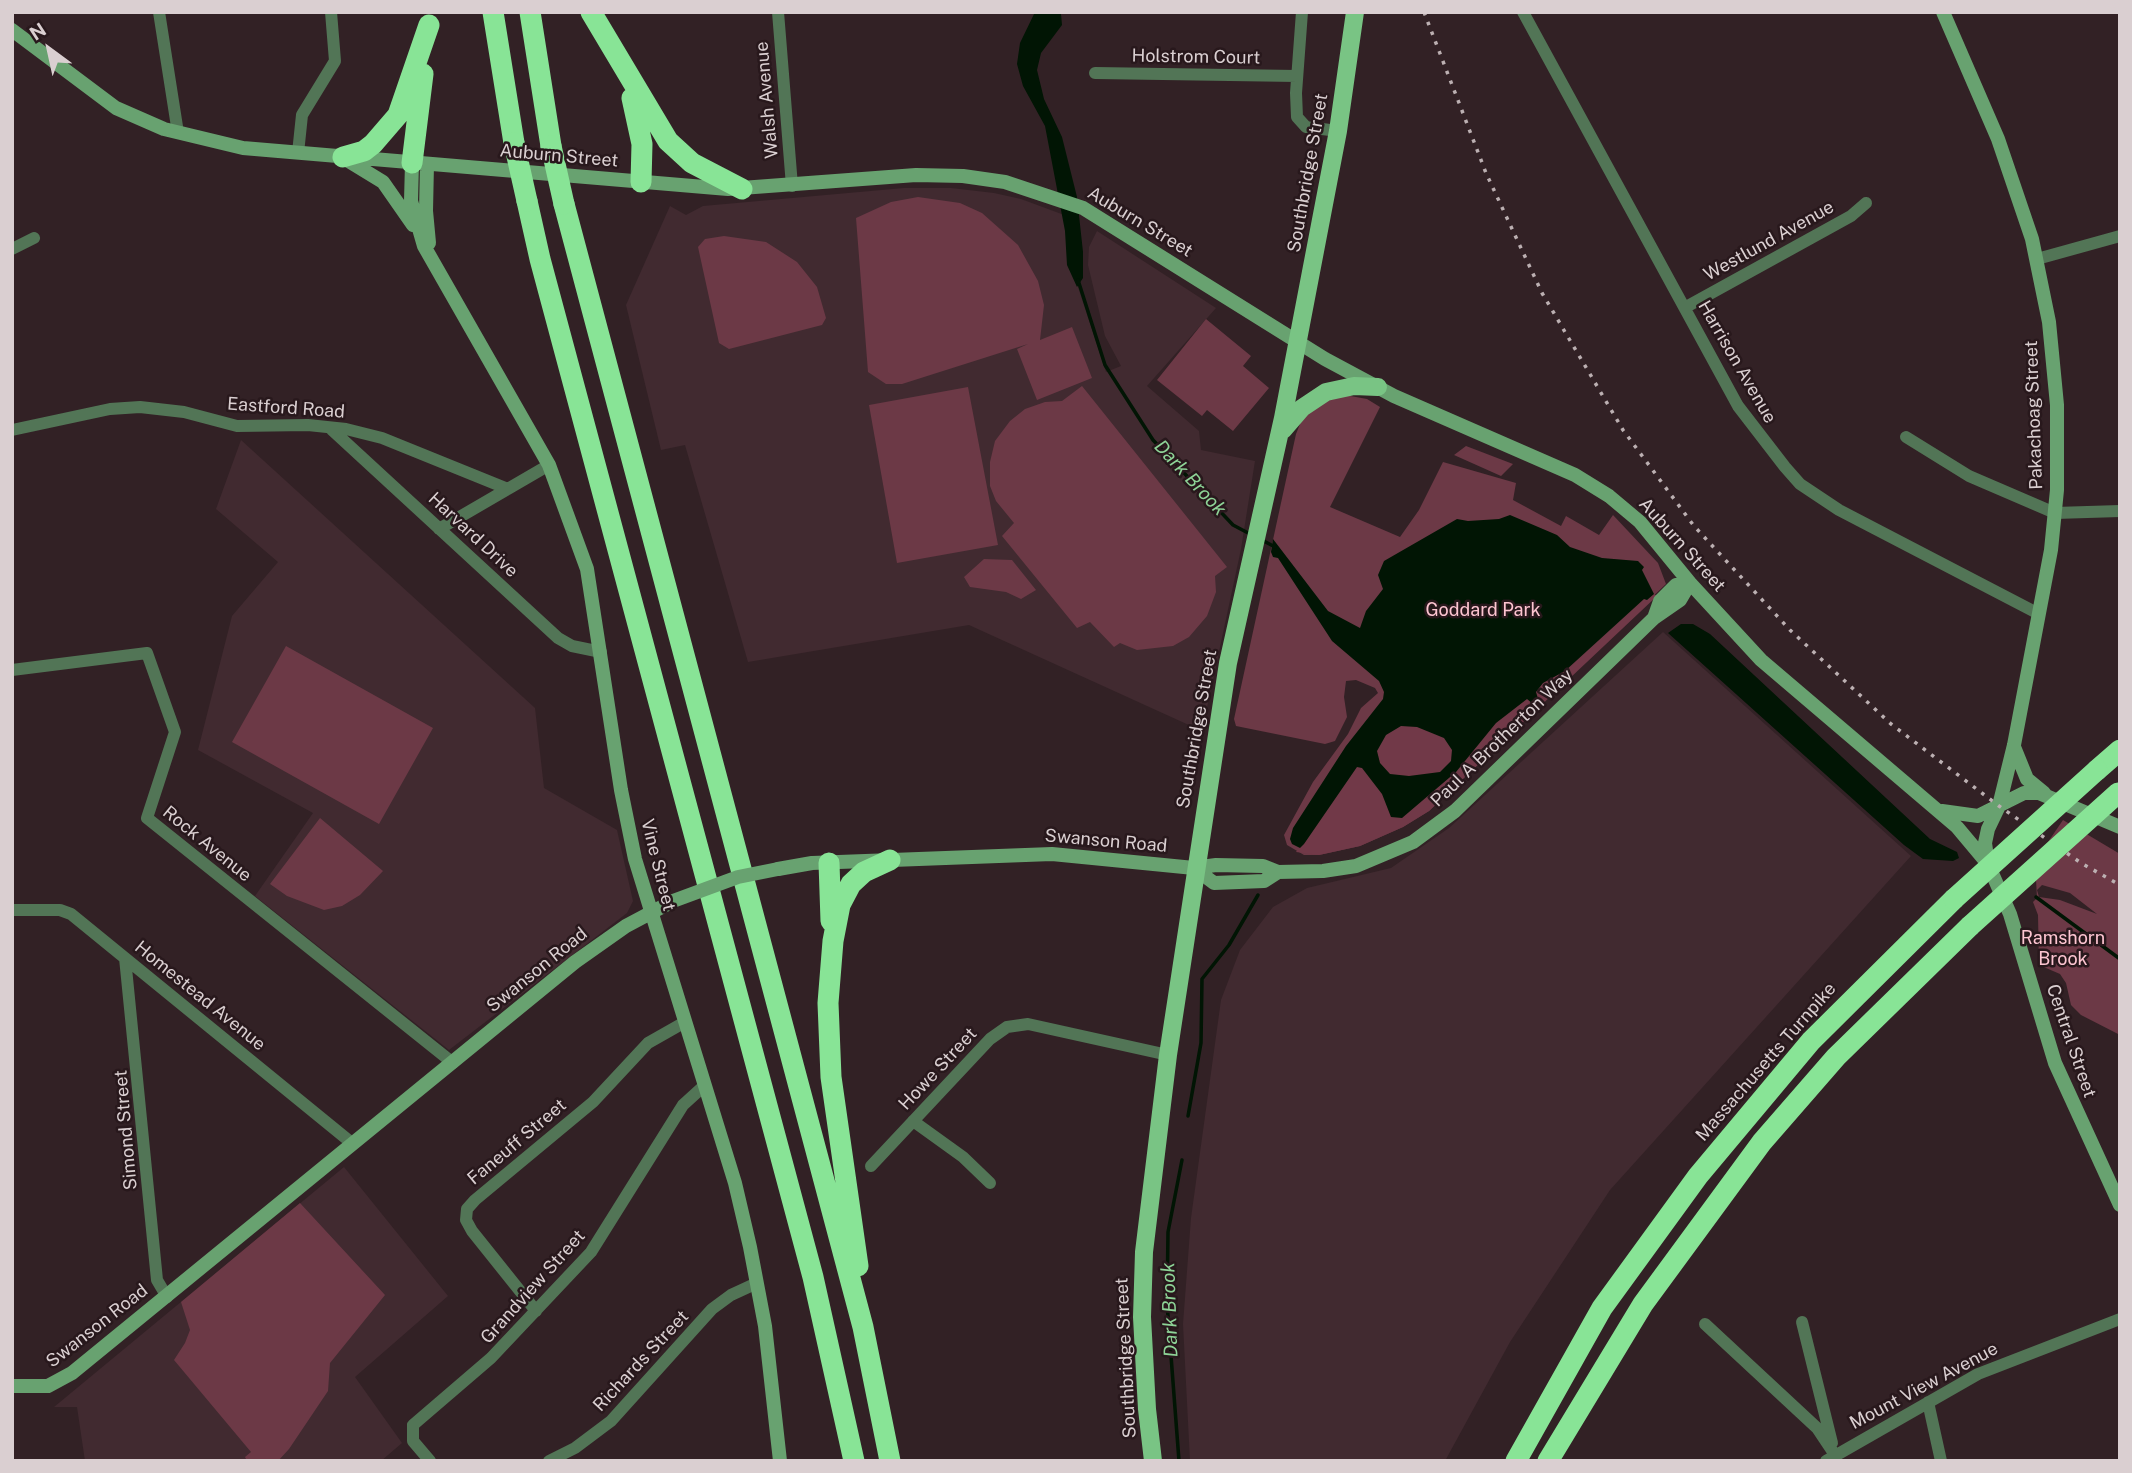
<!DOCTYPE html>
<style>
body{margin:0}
#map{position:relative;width:2132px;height:1473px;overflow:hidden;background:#322125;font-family:"Public Sans",sans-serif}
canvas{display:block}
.frame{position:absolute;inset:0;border:14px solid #dacfd1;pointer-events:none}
.north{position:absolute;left:14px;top:14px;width:70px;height:70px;-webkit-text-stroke:5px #28181c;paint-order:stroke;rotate:327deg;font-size:19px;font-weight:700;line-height:28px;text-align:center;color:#dacfd1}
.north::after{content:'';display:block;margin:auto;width:24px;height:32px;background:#dacfd1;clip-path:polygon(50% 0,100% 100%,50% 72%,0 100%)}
</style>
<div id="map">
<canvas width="2132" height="1473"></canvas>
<div class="frame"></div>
<div class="north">N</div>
</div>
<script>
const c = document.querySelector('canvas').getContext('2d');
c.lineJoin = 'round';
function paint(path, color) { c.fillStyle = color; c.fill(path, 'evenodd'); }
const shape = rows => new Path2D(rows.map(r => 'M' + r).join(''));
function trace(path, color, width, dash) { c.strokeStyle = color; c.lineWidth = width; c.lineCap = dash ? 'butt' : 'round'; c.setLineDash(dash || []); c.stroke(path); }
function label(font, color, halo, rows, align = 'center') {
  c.font = font + ' "Public Sans",sans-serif'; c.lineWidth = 5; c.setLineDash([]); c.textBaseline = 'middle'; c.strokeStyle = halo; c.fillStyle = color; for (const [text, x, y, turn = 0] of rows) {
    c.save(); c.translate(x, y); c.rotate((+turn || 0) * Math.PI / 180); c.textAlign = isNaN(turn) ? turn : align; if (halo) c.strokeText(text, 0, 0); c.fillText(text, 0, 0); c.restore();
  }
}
paint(shape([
 [904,188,951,188,994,193,1021,199,1075,219,1076,281,1106,372,1121,366,1105,336,1088,265,1089,247,1097,231,1216,308,1147,386,1199,431,1201,450,1255,461,1241,549,1202,731,969,625,748,662,685,445,661,450,626,305,670,206,686,215,703,206],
 [241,440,535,708,544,788,617,830,633,901,627,913,449,1050,255,896,313,813,198,750,232,616,278,562,216,509],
 [1663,632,1911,856,1610,1190,1510,1342,1445,1461,1190,1461,1183,1324,1191,1218,1221,1000,1240,950,1273,907,1307,888,1391,868,1449,828],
 [344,1167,448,1296,355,1377,402,1443,381,1461,85,1461,77,1407,54,1407]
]), '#412a30');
paint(shape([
 [918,197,960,203,982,213,1018,245,1038,281,1044,305,1040,340,1072,327,1092,378,1037,400,1017,349,1028,344,902,384,886,384,868,372,856,218,891,202],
 [724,236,766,242,797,262,817,287,826,318,822,325,729,349,719,343,698,247,705,239],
 [1206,319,1251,356,1243,366,1269,388,1233,431,1207,410,1202,416,1157,380],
 [1082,386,1227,567,1215,576,1216,592,1207,616,1189,637,1173,646,1137,650,1120,643,1114,647,1090,622,1077,628,1002,536,1014,523,996,501,990,486,990,462,995,441,1010,421,1025,409,1045,402,1062,401],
 [968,387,998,545,897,563,869,405],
 [1345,395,1367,399,1380,407,1330,507,1400,537,1419,510,1443,462,1516,483,1513,500,1561,526,1566,516,1599,535,1613,515,1658,563,1666,584,1429,811,1403,827,1360,846,1319,855,1304,855,1287,845,1284,835,1313,782,1348,734,1361,708,1378,693,1375,688,1356,680,1346,681,1344,697,1347,717,1335,741,1325,744,1236,726,1234,719,1296,434,1302,419,1325,401],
 [1466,446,1513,464,1501,476,1454,455],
 [984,559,1012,560,1036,590,1021,599,1006,592,970,587,964,577],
 [286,646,433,728,379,824,232,742],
 [320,818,383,871,360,895,342,906,324,910,287,896,270,884],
 [2063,820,2120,854,2120,1035,2081,1015,2071,1005,2066,983,2060,974,2039,965,2038,915,2033,902,2037,898,2035,861],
 [2042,885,2070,893,2097,914,2060,900,2039,897,2037,890],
 [300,1203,385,1295,330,1363,328,1391,289,1449,278,1461,247,1461,245,1457,251,1452,174,1360,185,1343,190,1330,181,1302]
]), '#6c3946');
paint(shape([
 [1654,594,1657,596,1429,811,1403,827,1360,846,1319,855,1296,852,1356,767,1362,768,1382,794,1456,772,1496,723,1528,698,1540,700,1536,692,1543,683,1565,671,1644,599,1647,600],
 [1401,726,1418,727,1444,738,1452,750,1451,761,1440,772,1409,776,1390,774,1380,763,1377,751,1386,735]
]), '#713948');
paint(shape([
 [1035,12,1061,14,1062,25,1041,53,1037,70,1044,99,1062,137,1077,197,1083,252,1083,278,1077,287,1067,265,1065,231,1045,126,1023,86,1017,64,1020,43],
 [1510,515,1557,535,1570,547,1602,558,1638,561,1644,567,1642,570,1654,594,1647,600,1644,599,1565,671,1543,683,1536,692,1539,702,1533,704,1527,699,1496,723,1456,772,1402,818,1391,817,1382,794,1362,768,1357,767,1304,844,1300,848,1292,844,1290,839,1293,828,1346,746,1383,699,1384,692,1379,681,1332,641,1278,558,1273,557,1271,552,1273,539,1328,611,1360,628,1366,611,1383,589,1378,575,1384,561,1457,519,1468,521,1499,519],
 [1401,726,1417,727,1444,738,1452,750,1451,761,1440,772,1409,776,1390,774,1380,763,1377,751,1386,735],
 [1681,624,1693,624,1710,634,1930,839,1957,852,1959,858,1953,861,1923,859,1904,845,1668,633]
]), '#011504');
trace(shape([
 [1078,280,1105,365,1153,440,1233,525,1250,534],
 [1260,539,1275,547],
 [2036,897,2120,959],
 [1188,1116,1201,1043,1202,979,1229,945,1258,895],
 [1179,1461,1167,1303,1168,1232,1182,1160]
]), '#011504', 3.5);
trace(shape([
 [159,12,178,133],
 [778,12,792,186],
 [1302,12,1296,93,1297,117,1306,127,1338,131],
 [1523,12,1738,406,1785,467,1800,484,1839,510,2039,614],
 [1095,73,1297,76],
 [298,153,302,115,335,61,331,12],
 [12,249,34,238],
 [2037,259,2120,236],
 [1686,307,1851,216,1866,203],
 [330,428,558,638,572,646,601,652],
 [12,430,110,409,140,407,184,412,237,426,308,425,346,429,382,438,508,489],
 [1906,437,1969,476,2055,513,2120,511],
 [439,529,549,465],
 [12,670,147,653,175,732,147,818,453,1063],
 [12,910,60,910,71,914,353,1144],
 [125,958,157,1280,167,1297],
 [913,1121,963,1157,990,1183],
 [871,1166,990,1039,1007,1027,1028,1024,1168,1055],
 [536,1311,472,1231,466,1220,467,1209,475,1200,593,1102,648,1043,685,1022],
 [1802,1322,1832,1443],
 [1705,1324,1817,1428,1835,1455],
 [1928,1402,1941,1461],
 [430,1461,413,1441,413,1425,491,1358,591,1252,683,1105,705,1085],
 [549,1461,575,1448,611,1421,712,1309,731,1295,757,1283],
 [1826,1461,1978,1374,2120,1319]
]), '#527556', 12);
trace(shape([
 [1943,12,1998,139,2032,239,2049,322,2057,405,2057,490,2051,550,2014,745,1999,806,1988,829,1985,843,1988,864,2010,914,2055,1063,2120,1205],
 [12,30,116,108,164,129,243,148,728,189,916,175,963,176,1005,182,1083,208,1325,359,1394,396,1575,475,1609,496,1640,522,1690,583,1761,660,1957,827,1988,864],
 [347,160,383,182,413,225],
 [412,163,411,201,424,246,549,465,587,569,621,790,635,859,735,1183,750,1247,765,1326,780,1461],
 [427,164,426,211,429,243],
 [1654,618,1660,601,1676,585,1690,583],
 [2014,747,2027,779,2044,793],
 [1942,811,1978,816,2024,793,2039,793,2120,827],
 [1194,868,1214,883,1264,881,1278,872],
 [778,869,812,863,1052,854,1194,868,1216,865,1263,866,1278,872,1323,871,1356,866,1413,842,1455,811,1654,618,1680,600,1690,583],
 [12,1386,48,1386,72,1373,575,962,626,926,673,901]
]), '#68a270', 14);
trace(shape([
 [1283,430,1302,408,1326,392,1354,386,1378,387],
 [1153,1461,1147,1409,1142,1317,1144,1252,1168,1055,1228,663,1283,418,1338,131,1355,12]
]), '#79c484', 18);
trace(shape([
 [493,12,514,143],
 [530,12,551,146],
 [591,12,668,141,692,163,742,189],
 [632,98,642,144,641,182],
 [343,157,364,151,373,144,398,115,429,25],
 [412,163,423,74],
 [527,201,540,259,813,1277,854,1461],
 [564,204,863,1327,890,1461],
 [2097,770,2120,750],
 [829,863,831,921],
 [858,1266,831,1077,828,1003,833,941,840,905,851,884,864,872,890,860],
 [1516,1461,1602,1308,1698,1176,1811,1041,1954,899],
 [1548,1461,1643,1304,1762,1142,1836,1057,1970,926]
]), '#88e496', 21);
trace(shape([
 [1424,12,1486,173,1542,293,1623,430,1694,526,1790,630,1891,724,1999,806,2081,863,2120,885]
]), '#bcb0b2', 3.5, [3.5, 7]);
trace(shape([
 [673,901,738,877,778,869]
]), '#68a270', 14);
trace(shape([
 [514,143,527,201],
 [551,146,564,204],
 [1954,899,2097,770],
 [1970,926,2118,793]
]), '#88e496', 21);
label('18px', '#dacfd1', '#28181c', [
 ["Holstrom Court",1196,57,1],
 ["Walsh Avenue",767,100,-95],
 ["Auburn Street",559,156,5],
 ["Southbridge Street",1308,173,-80],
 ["Auburn Street",1140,222,31],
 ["Westlund Avenue",1769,241,-29],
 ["Harrison Avenue",1737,362,60],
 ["Eastford Road",286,408,4],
 ["Pakachoag Street",2034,415,-92],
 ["Harvard Drive",473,535,43],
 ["Auburn Street",1682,545,48],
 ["Southbridge Street",1197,729,-80],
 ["Paul A Brotherton Way",1502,738,-44],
 ["Swanson Road",1106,841,5],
 ["Rock Avenue",207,844,39],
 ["Vine Street",658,865,76],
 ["Swanson Road",537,970,-39],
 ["Homestead Avenue",200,996,39],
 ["Central Street",2071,1041,71],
 ["Massachusetts Turnpike",1766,1062,-49],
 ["Howe Street",938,1069,-47],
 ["Simond Street",126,1130,-95],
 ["Faneuff Street",517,1142,-40],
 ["Grandview Street",533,1287,-48],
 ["Swanson Road",97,1326,-38],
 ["Southbridge Street",1126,1358,-93],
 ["Richards Street",641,1361,-47],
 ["Mount View Avenue",1924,1386,-28]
]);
label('18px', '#fdc5d1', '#28181c', [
 ["Goddard Park",1483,610],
 ["Ramshorn",2063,938],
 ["Brook",2063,959]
]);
label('italic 19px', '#8ed497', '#28181c', [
 ["Dark Brook",1190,478,47],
 ["Dark Brook",1170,1310,-92]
]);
</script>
